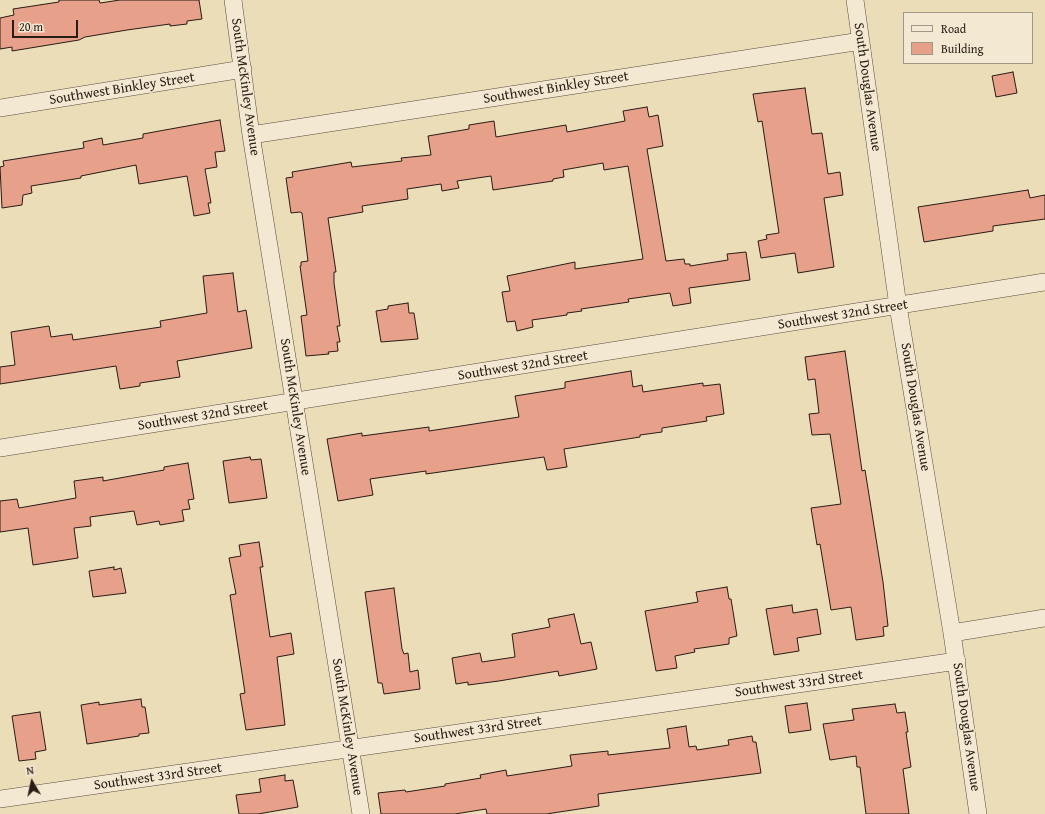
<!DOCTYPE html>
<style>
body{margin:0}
#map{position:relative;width:1045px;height:814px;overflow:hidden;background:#ecddb9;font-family:"Gentium Book Plus",serif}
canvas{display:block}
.legend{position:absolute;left:903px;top:12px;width:130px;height:52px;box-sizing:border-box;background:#f3e9d2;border:1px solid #a29786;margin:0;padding:5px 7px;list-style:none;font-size:12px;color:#281c14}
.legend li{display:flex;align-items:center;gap:8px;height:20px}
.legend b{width:20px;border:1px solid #a29786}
.north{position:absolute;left:12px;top:762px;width:40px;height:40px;-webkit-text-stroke:3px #f3e9d2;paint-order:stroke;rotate:351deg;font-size:11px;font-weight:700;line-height:16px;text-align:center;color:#281c14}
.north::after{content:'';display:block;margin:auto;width:14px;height:18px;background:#281c14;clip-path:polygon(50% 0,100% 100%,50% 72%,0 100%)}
.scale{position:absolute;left:12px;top:20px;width:66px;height:18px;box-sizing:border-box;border:2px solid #281c14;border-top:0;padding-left:5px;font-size:12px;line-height:14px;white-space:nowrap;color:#281c14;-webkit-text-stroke:3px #f3e9d2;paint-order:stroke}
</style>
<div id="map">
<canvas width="1045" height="814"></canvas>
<ul class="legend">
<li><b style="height:5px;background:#f3e9d2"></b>Road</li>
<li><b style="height:11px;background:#e7a089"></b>Building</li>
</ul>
<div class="north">N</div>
<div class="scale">20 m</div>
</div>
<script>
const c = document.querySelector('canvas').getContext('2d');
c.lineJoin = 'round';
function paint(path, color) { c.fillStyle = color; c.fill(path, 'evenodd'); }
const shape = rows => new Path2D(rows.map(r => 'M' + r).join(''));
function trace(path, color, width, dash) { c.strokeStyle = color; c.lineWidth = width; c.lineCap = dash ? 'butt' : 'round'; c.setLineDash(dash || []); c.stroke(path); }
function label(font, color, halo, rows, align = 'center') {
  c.font = font + ' "Gentium Book Plus",serif'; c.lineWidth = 3; c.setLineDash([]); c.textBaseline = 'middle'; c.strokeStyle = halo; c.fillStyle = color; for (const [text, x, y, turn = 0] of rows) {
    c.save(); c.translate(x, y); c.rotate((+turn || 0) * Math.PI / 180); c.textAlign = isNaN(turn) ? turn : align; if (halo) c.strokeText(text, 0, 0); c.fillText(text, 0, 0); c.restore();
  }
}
const building = shape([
 [59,0,99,0,100,3,120,0,199,0,202,19,187,21,187,24,170,26,170,24,127,30,85,37,79,40,12,51,12,47,0,49,0,18,14,15,13,9,59,2,59,0],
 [1013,72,1017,93,996,97,992,76,1013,72],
 [805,88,812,134,822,133,828,174,840,172,843,195,824,198,834,267,798,273,795,253,761,258,758,241,767,239,766,235,779,233,762,121,758,122,753,94,805,88],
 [647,107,649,117,658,115,663,146,647,149,666,261,684,259,685,264,690,264,690,266,728,260,727,254,746,252,750,280,689,288,691,303,673,306,670,293,628,299,629,302,581,309,582,311,567,313,567,315,532,320,533,327,517,331,515,321,507,322,502,292,510,291,507,276,575,262,575,269,643,259,628,166,604,170,603,163,563,170,564,177,553,179,553,181,493,190,491,176,457,181,459,188,442,191,441,184,407,189,408,199,362,206,363,212,328,218,336,272,334,272,334,283,340,326,337,326,340,342,337,342,338,351,328,352,329,354,306,356,301,316,307,315,300,266,301,266,301,262,308,261,302,213,300,212,291,213,286,178,293,177,292,172,351,162,352,167,402,161,401,158,431,155,428,136,469,129,469,125,494,121,496,137,566,125,567,132,625,121,623,111,647,107],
 [220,120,225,151,215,152,217,167,205,169,211,203,208,203,210,213,194,216,187,176,139,184,136,165,81,176,81,178,31,186,32,193,23,195,22,205,2,208,0,167,4,166,3,161,84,148,83,142,102,138,103,145,143,138,143,134,220,120],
 [1028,190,1030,198,1045,195,1045,219,993,226,993,231,924,242,918,207,1028,190],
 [233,273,238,312,246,310,252,348,177,361,180,377,140,383,140,386,120,389,116,366,0,384,0,367,15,365,11,332,49,326,51,337,72,334,73,340,161,327,160,321,207,313,203,276,233,273],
 [408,303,409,313,414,313,418,339,381,342,376,311,388,309,388,306,408,303],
 [845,351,862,471,865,470,883,582,888,626,883,627,884,636,856,640,851,607,831,610,820,544,817,545,811,508,841,504,830,434,812,435,809,414,819,413,815,379,808,380,805,357,845,351],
 [631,371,633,387,642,385,643,392,703,383,703,386,720,384,724,414,706,417,707,421,662,428,662,432,640,435,640,437,564,449,567,467,547,470,544,457,426,474,426,471,370,479,373,495,338,501,327,439,362,433,362,436,429,427,429,431,519,417,515,396,565,388,565,382,631,371],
 [250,457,251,460,261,459,267,498,229,503,223,461,250,457],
 [188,463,194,499,188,500,190,509,182,510,184,521,160,525,159,521,137,525,134,511,90,517,91,526,74,528,78,558,33,565,28,528,0,532,0,501,17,499,19,508,76,498,74,481,103,477,103,481,164,470,164,467,188,463],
 [259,542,263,567,260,567,270,637,291,633,294,654,277,657,285,725,246,730,240,694,245,693,230,595,236,594,229,558,241,556,239,545,259,542],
 [114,567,114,570,121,568,126,593,93,597,89,571,114,567],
 [727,587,729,599,731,599,737,636,729,638,729,644,694,649,695,652,675,656,677,668,656,671,645,611,698,602,696,592,727,587],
 [394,588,402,649,404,654,408,653,410,672,418,670,420,689,384,694,382,683,378,683,365,592,394,588],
 [792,605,793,613,817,609,821,634,797,638,799,651,774,655,766,609,792,605],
 [574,614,581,644,591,642,597,669,559,676,558,671,499,681,468,685,468,682,456,684,452,658,480,653,482,662,515,657,512,634,550,627,548,619,574,614],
 [141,699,142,707,145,707,149,733,139,734,139,736,87,744,81,705,99,702,99,705,141,699],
 [807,703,811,730,789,733,785,706,807,703],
 [895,704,897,713,905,712,908,732,906,732,911,767,903,769,909,814,866,814,860,767,857,767,856,756,830,760,823,724,854,720,852,709,895,704],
 [40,712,46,750,35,752,36,759,19,761,12,716,40,712],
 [686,726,689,747,696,746,697,750,729,745,728,740,752,736,753,742,756,742,761,773,598,794,599,806,546,814,487,814,486,809,455,814,381,814,378,793,405,790,406,792,445,786,445,784,481,778,480,775,506,770,507,776,572,766,570,755,608,751,608,755,670,748,667,729,686,726],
 [285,775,285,781,293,780,298,807,258,814,239,814,236,795,261,792,259,779,285,775]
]);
paint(building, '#e7a089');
trace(building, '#281c14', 1);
const minor = shape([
 [233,0,251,135,361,814],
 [855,0,898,306,952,633,978,814],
 [0,108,243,69],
 [251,135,861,41],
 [0,448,1045,282],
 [952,633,1045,618],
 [0,799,957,661]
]);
trace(minor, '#594c3d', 18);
trace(minor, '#f3e9d2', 17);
label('14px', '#281c14', '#f3e9d2', [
 ["South McKinley Avenue",245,87,82],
 ["South Douglas Avenue",867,87,82],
 ["Southwest Binkley Street",556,88,-9],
 ["Southwest Binkley Street",122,89,-9],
 ["Southwest 32nd Street",843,315,-9],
 ["Southwest 32nd Street",523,366,-9],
 ["South McKinley Avenue",295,407,81],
 ["South Douglas Avenue",915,407,81],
 ["Southwest 32nd Street",203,416,-9],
 ["Southwest 33rd Street",799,684,-8],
 ["South McKinley Avenue",347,727,81],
 ["South Douglas Avenue",966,727,82],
 ["Southwest 33rd Street",478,730,-8],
 ["Southwest 33rd Street",158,777,-8]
]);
</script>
